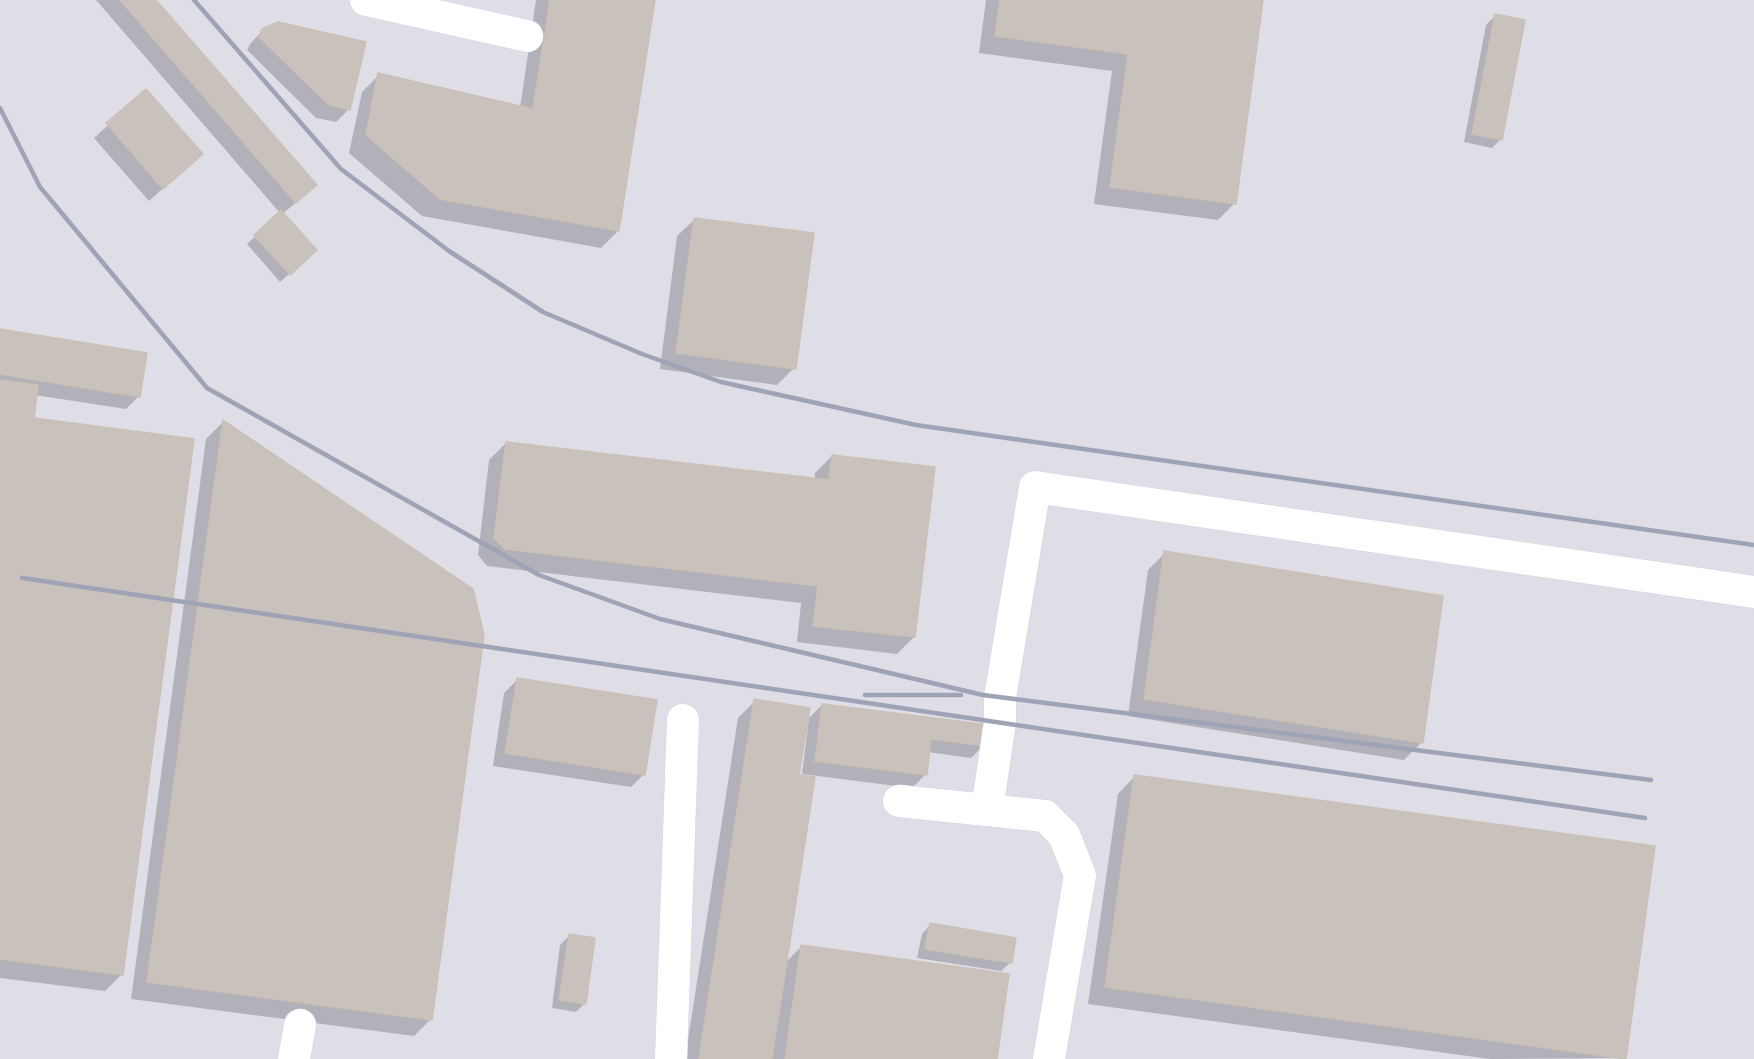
<!DOCTYPE html>
<style>
body{margin:0}
canvas{display:block;background:#eee5dc}
</style>
<canvas width="1754" height="1059"></canvas>
<script>
const c = document.querySelector('canvas').getContext('2d');
c.lineJoin = 'round';
function paint(path, color) { c.fillStyle = color; c.fill(path, 'evenodd'); }
const shape = rows => new Path2D(rows.map(r => 'M' + r).join(''));
function trace(path, color, width, dash) { c.strokeStyle = color; c.lineWidth = width; c.lineCap = dash ? 'butt' : 'round'; c.setLineDash(dash || []); c.stroke(path); }
paint(shape([
 [0,0,1754,0,1754,1059,0,1059]
]), '#dfdde6');
paint(shape([
 [96,0,154,0,302,198,282,214,306,259,280,282,247,244,280,213],
 [536,0,654,0,618,231,601,248,422,216,349,153,362,92,379,75,520,108],
 [986,0,1262,0,1235,203,1218,220,1094,204,1112,71,979,53],
 [1495,16,1501,139,1492,148,1464,142,1486,25],
 [263,30,349,109,336,122,316,118,247,50,250,44],
 [146,91,201,154,149,201,94,138],
 [695,219,794,368,777,385,660,369,677,236],
 [0,331,139,396,126,409,35,395,32,420,122,974,105,991,0,978],
 [223,422,431,1019,414,1036,131,999,206,439],
 [506,443,815,480,815,473,832,456,914,637,897,654,797,642,801,603,487,566,478,555,489,460],
 [1165,553,1421,743,1404,760,1128,716,1148,570],
 [517,680,644,774,631,787,493,766,504,693],
 [755,701,797,776,785,963,801,947,995,1059,685,1059,738,718],
 [822,705,984,745,971,758,928,752,925,775,912,788,802,774,809,718],
 [1135,776,1625,1058,1490,1059,1088,1004,1118,794],
 [930,925,1010,963,1001,971,917,958,922,934],
 [569,936,585,1003,576,1012,552,1008,560,945]
]), '#0003');
const building = shape([
 [120,0,156,0,317,185,296,203,120,0],
 [550,0,655,0,619,231,440,199,366,135,378,73,533,109,550,0],
 [1000,0,1263,0,1236,204,1110,187,1128,54,995,36,1000,0],
 [1495,14,1525,20,1502,140,1472,134,1495,14],
 [278,22,366,42,350,110,329,105,259,37,262,29,278,22],
 [146,89,203,154,163,189,106,123,146,89],
 [281,210,317,250,290,275,254,235,281,210],
 [694,218,814,233,796,369,676,353,694,218],
 [0,329,147,353,140,397,0,374,0,329],
 [0,380,38,385,34,418,194,439,123,975,0,959,0,380],
 [223,420,473,589,484,635,432,1020,147,982,223,420],
 [506,442,829,480,832,455,935,467,915,637,813,626,818,586,505,549,494,538,506,442],
 [1164,551,1443,596,1423,743,1144,699,1164,551],
 [517,678,657,700,645,775,505,753,517,678],
 [754,699,810,708,799,775,815,777,772,1059,699,1059,754,699],
 [822,704,989,725,986,746,931,739,927,775,815,761,822,704],
 [1134,775,1655,846,1626,1059,1105,987,1134,775],
 [930,923,1016,938,1012,963,925,949,930,923],
 [569,934,595,938,586,1004,559,1000,569,934],
 [801,945,1009,974,997,1059,785,1059,801,945]
]);
paint(building, '#c9c2bc');
trace(building, '#c9c1b5', 1.5);
const minor = shape([
 [366,0,527,36],
 [899,801,987,810,1000,722,1000,698,1035,487,1754,592],
 [987,810,1045,816,1064,835,1080,875,1049,1059],
 [294,1059,300,1025],
 [671,1059,683,720]
]);
trace(minor, '#d1d6e4', 33);
trace(minor, '#fff', 32);
trace(shape([
 [194,0,341,169,449,251,543,312,642,354,721,382,916,425,1754,545],
 [0,108,40,187,207,388,539,575,660,619,983,695,1651,780],
 [22,578,1645,818],
 [865,695,961,695]
]), '#9ea3b6', 4.5);
</script>
